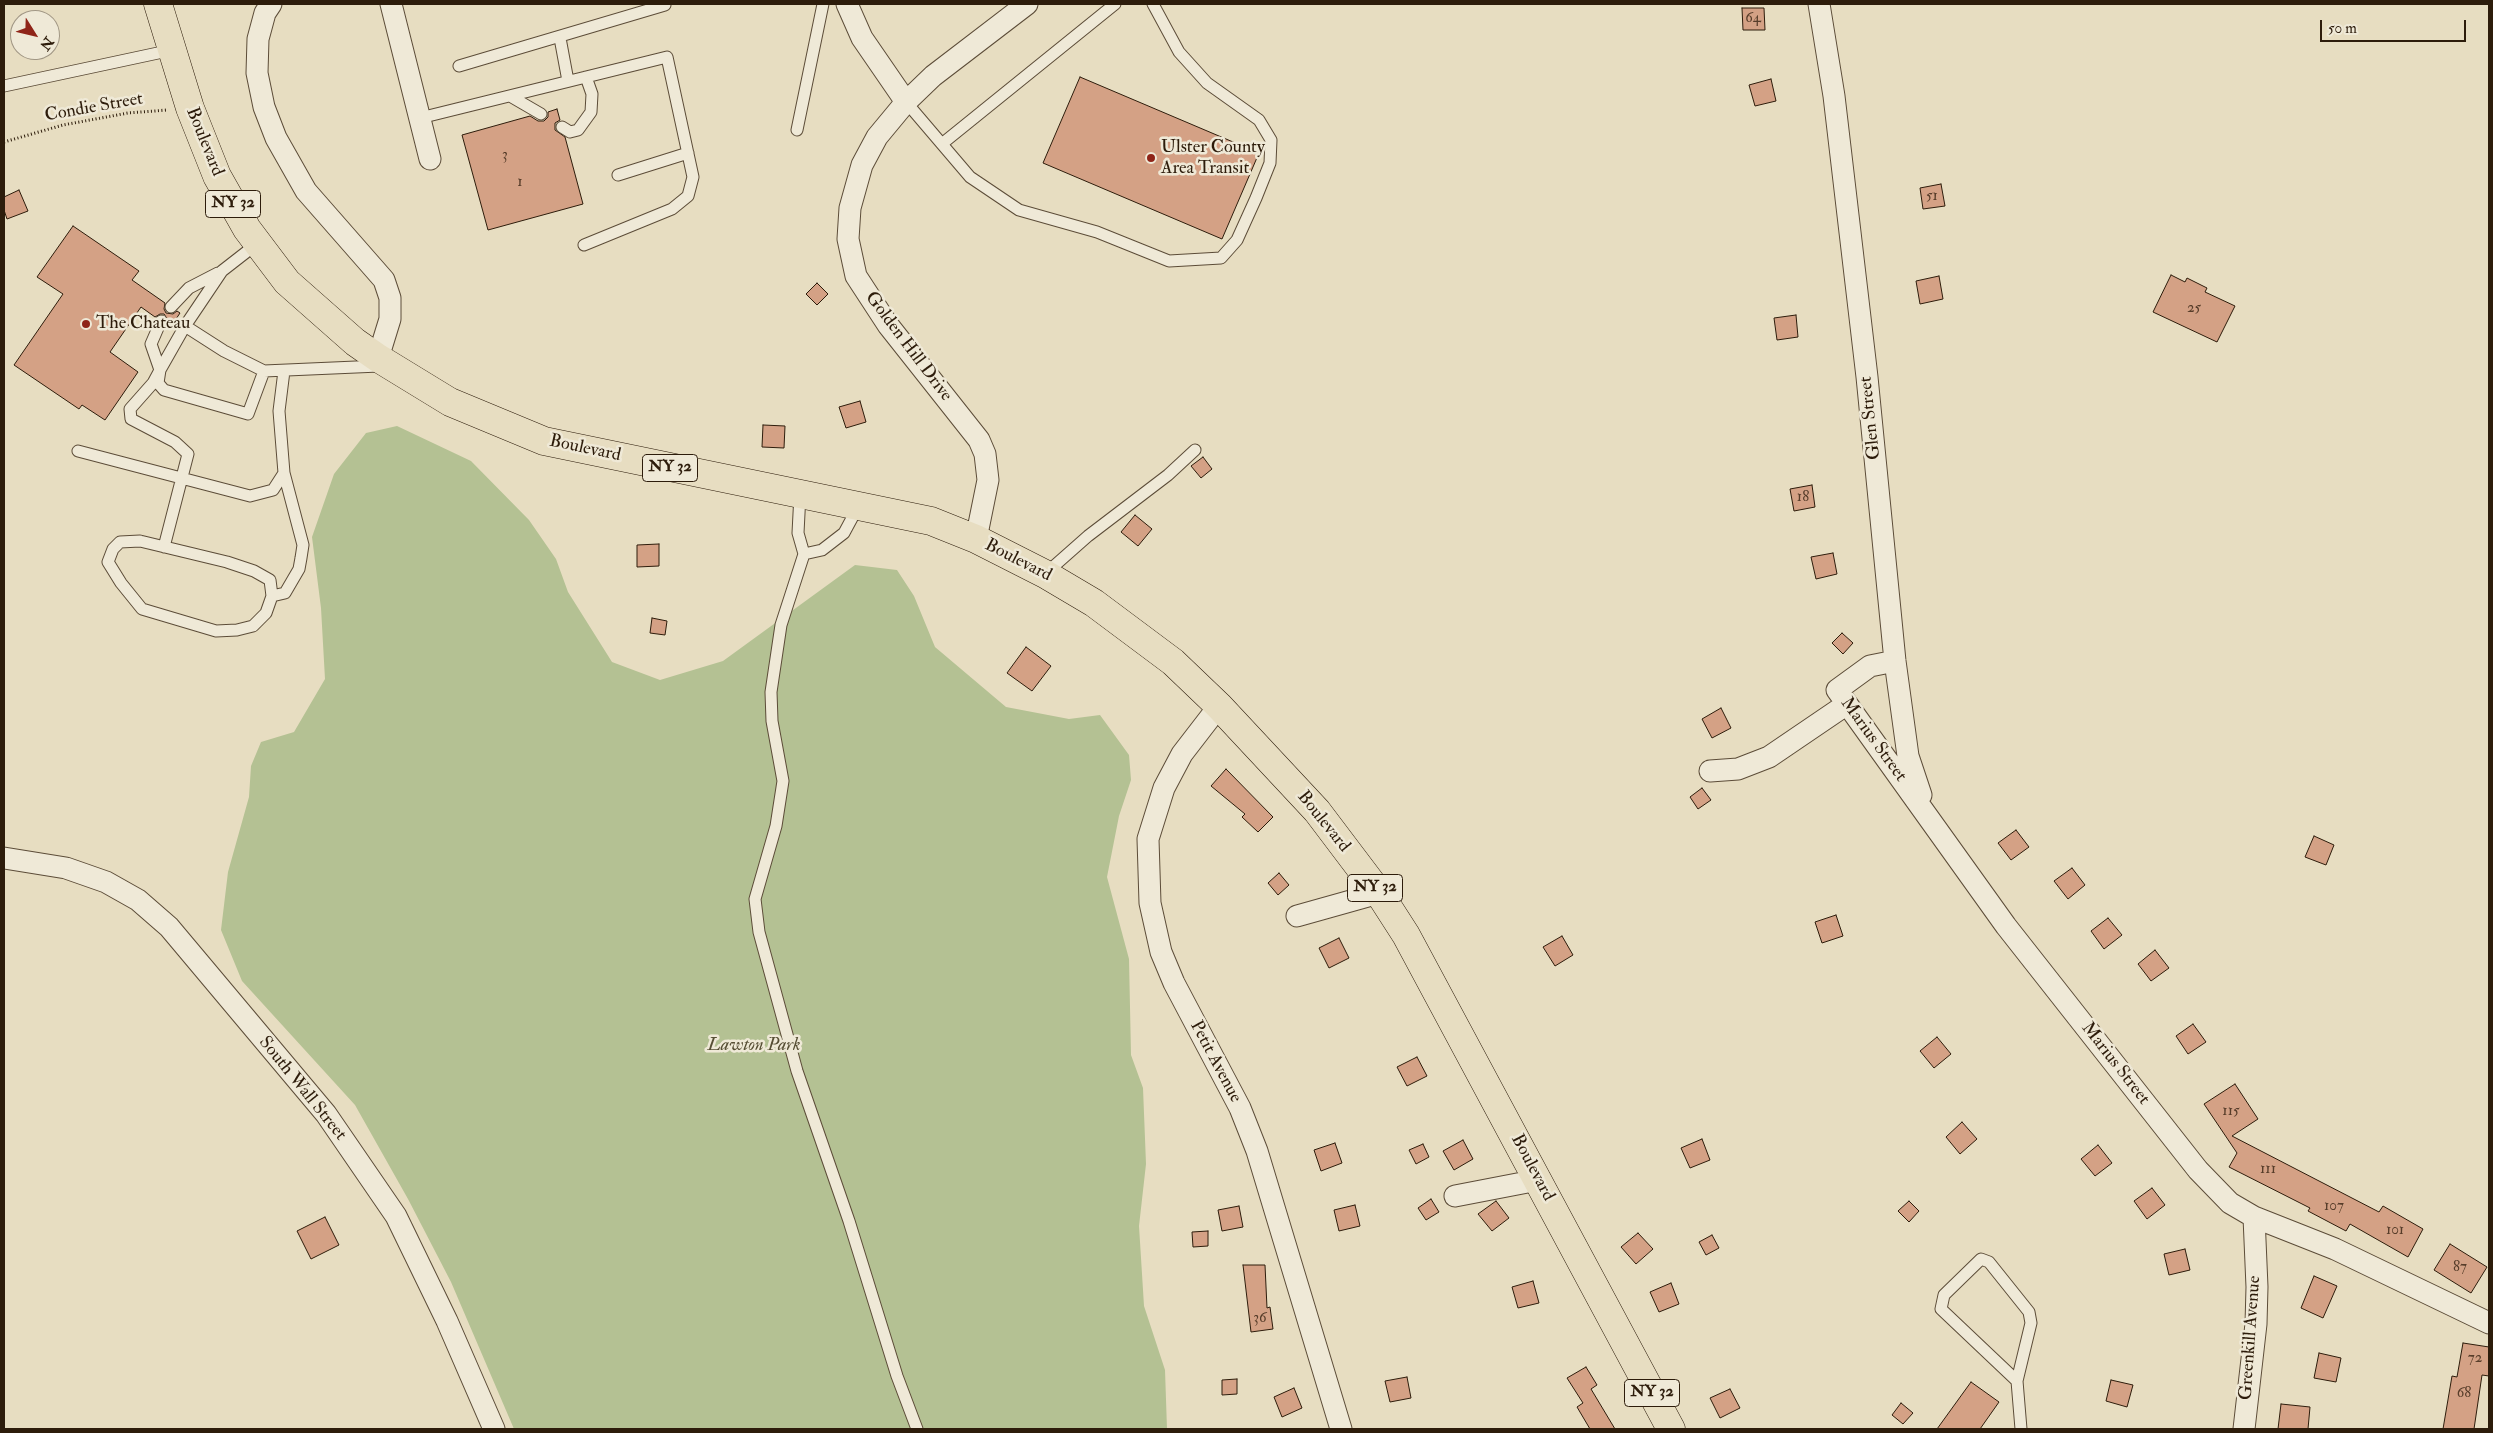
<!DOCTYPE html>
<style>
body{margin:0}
#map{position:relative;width:2493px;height:1433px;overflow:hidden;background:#e7ddc1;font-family:"IM FELL Double Pica",serif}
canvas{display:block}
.frame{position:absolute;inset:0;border:5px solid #2d1c0b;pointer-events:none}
.north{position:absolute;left:10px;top:10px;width:50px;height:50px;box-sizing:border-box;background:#efe9d7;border:1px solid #a19785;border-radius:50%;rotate:126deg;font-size:14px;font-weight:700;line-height:20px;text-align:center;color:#2d1c0b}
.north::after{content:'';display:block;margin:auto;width:18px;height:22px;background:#8f2418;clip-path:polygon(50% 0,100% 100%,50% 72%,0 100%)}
.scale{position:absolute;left:2320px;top:20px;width:146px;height:22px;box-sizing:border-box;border:2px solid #2d1c0b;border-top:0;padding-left:6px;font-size:15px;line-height:18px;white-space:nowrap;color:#2d1c0b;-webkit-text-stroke:4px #efe9d7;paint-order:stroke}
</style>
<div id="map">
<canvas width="2493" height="1433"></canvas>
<div class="frame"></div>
<div class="north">N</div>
<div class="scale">50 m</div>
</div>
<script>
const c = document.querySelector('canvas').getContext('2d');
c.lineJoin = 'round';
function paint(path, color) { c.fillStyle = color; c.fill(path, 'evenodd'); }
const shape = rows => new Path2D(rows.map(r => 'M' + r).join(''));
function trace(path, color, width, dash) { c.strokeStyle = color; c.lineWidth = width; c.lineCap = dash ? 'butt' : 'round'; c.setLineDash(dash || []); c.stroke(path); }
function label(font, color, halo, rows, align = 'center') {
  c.font = font + ' "IM FELL Double Pica",serif'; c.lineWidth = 5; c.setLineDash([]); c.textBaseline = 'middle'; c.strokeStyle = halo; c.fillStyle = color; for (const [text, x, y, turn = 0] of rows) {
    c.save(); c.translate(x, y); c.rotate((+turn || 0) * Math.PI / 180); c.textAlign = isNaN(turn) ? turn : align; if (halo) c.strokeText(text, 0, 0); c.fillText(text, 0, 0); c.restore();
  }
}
paint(shape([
 [397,426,471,461,529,520,556,559,568,592,612,662,660,680,723,661,855,565,897,570,914,596,935,647,1006,707,1069,719,1100,715,1129,755,1131,780,1119,816,1107,877,1129,959,1131,1055,1143,1088,1146,1164,1139,1226,1144,1306,1165,1370,1167,1429,514,1429,451,1282,408,1199,355,1105,242,981,221,930,228,872,249,797,251,766,261,742,294,732,325,679,321,608,312,537,334,474,366,433]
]), '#b4c193');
const building = shape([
 [1742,8,1764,8,1765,30,1743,30,1742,8],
 [1080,77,1259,153,1222,239,1043,163,1080,77],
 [1771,79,1776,101,1755,106,1749,85,1771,79],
 [557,109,560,120,555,123,555,130,565,137,583,204,488,230,462,135,530,116,538,121,544,121,548,117,548,112,557,109],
 [1941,184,1945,206,1923,209,1920,188,1941,184],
 [19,190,28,211,7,219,4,210,4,197,19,190],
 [73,226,139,271,132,280,165,303,164,309,166,313,173,314,177,311,180,313,170,328,167,326,168,320,164,314,160,314,155,317,141,307,110,352,138,372,105,420,82,405,79,409,14,365,63,294,37,277,73,226],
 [2171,275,2185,282,2187,278,2207,288,2205,292,2235,306,2217,342,2153,312,2171,275],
 [1939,276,1943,299,1920,304,1916,281,1939,276],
 [817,283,828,294,817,305,806,294,817,283],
 [1796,315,1798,337,1777,340,1774,318,1796,315],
 [860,401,866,422,846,428,839,407,860,401],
 [763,425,785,426,784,448,762,447,763,425],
 [1203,457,1212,469,1201,478,1191,466,1203,457],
 [1812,485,1815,507,1794,511,1790,489,1812,485],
 [1135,515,1152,529,1138,546,1121,532,1135,515],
 [659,544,659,566,637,567,637,545,659,544],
 [1833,553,1837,574,1816,579,1811,557,1833,553],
 [652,618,667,621,665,635,650,633,652,618],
 [1842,633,1853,643,1843,654,1832,643,1842,633],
 [1026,647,1051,666,1032,691,1007,673,1026,647],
 [1721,708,1731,728,1712,738,1702,719,1721,708],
 [1226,769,1273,817,1258,832,1242,817,1245,814,1211,786,1226,769],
 [1702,788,1711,800,1698,809,1690,797,1702,788],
 [2016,830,2029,847,2011,860,1998,843,2016,830],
 [2314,836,2334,845,2326,865,2305,857,2314,836],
 [2072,868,2085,885,2068,899,2054,881,2072,868],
 [1279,873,1289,885,1278,895,1268,883,1279,873],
 [1836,915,1843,936,1822,943,1815,922,1836,915],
 [2108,918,2122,935,2104,949,2091,931,2108,918],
 [1562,936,1573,955,1555,966,1543,947,1562,936],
 [1339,938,1349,958,1329,968,1319,948,1339,938],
 [2155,950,2169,968,2151,981,2138,964,2155,950],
 [2193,1024,2206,1042,2188,1054,2176,1036,2193,1024],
 [1937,1037,1951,1054,1934,1068,1920,1051,1937,1037],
 [1417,1057,1427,1076,1407,1086,1397,1067,1417,1057],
 [2235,1084,2258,1119,2232,1136,2379,1212,2383,1206,2423,1229,2408,1257,2350,1224,2346,1231,2308,1211,2310,1208,2229,1167,2237,1153,2204,1104,2235,1084],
 [1962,1122,1977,1139,1960,1154,1946,1137,1962,1122],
 [1702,1139,1710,1160,1690,1168,1681,1148,1702,1139],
 [1463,1140,1473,1159,1454,1170,1443,1151,1463,1140],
 [1335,1143,1342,1163,1321,1171,1314,1150,1335,1143],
 [1423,1144,1429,1157,1416,1164,1409,1150,1423,1144],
 [2098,1145,2112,1163,2095,1176,2081,1159,2098,1145],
 [2152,1188,2165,1205,2147,1219,2134,1201,2152,1188],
 [1431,1199,1439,1212,1426,1220,1418,1208,1431,1199],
 [1496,1201,1509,1218,1492,1231,1478,1214,1496,1201],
 [1909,1201,1919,1211,1909,1222,1898,1211,1909,1201],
 [1355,1205,1360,1226,1339,1231,1334,1210,1355,1205],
 [1239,1206,1243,1227,1222,1231,1218,1210,1239,1206],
 [325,1217,339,1245,311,1259,297,1231,325,1217],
 [1208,1231,1208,1246,1193,1247,1192,1232,1208,1231],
 [1638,1233,1653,1249,1636,1264,1621,1247,1638,1233],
 [1712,1235,1719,1248,1706,1255,1699,1242,1712,1235],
 [2450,1244,2487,1267,2471,1293,2434,1270,2450,1244],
 [2185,1249,2190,1270,2169,1275,2164,1254,2185,1249],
 [1243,1265,1265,1265,1267,1308,1270,1307,1273,1329,1251,1332,1243,1265],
 [2314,1276,2337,1286,2323,1318,2301,1308,2314,1276],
 [1533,1281,1539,1303,1518,1308,1512,1287,1533,1281],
 [1671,1283,1679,1304,1659,1312,1650,1292,1671,1283],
 [2463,1343,2489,1347,2489,1376,2482,1375,2474,1429,2443,1429,2452,1376,2457,1377,2463,1343],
 [2319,1353,2341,1358,2336,1382,2314,1378,2319,1353],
 [1586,1367,1597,1385,1591,1389,1615,1429,1590,1429,1577,1407,1583,1403,1567,1378,1586,1367],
 [1407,1377,1411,1398,1390,1402,1385,1381,1407,1377],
 [1237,1379,1237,1394,1222,1395,1222,1380,1237,1379],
 [2111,1380,2133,1385,2127,1407,2106,1401,2111,1380],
 [1971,1382,1999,1402,1980,1429,1937,1429,1971,1382],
 [1294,1388,1302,1408,1282,1417,1274,1397,1294,1388],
 [1730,1389,1740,1408,1720,1418,1710,1398,1730,1389],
 [1901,1403,1913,1413,1903,1424,1892,1415,1901,1403],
 [2281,1404,2310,1407,2308,1429,2278,1429,2281,1404]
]);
paint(building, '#d4a185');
trace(building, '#2d1c0b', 1);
const lane = shape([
 [560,38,568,81],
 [459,66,665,5],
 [4,86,172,50],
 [510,96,541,114],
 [906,102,970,177,1019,210,1097,232,1169,261,1221,258,1237,240,1256,198,1270,163,1271,140,1259,120,1207,83,1179,52,1153,4],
 [420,118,667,57,693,177,688,196,672,209,584,245],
 [562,127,570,132,578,130,591,112,592,94,586,77],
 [797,130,823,4],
 [943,143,1115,4],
 [618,175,688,153],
 [258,243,222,271,185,326,224,351,264,371,379,366],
 [171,307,189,288,218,273],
 [161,321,151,344,160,370,153,383,130,409,131,419,175,442,188,454,164,547],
 [185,326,160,370,158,383,164,390,248,414,264,371],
 [78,451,250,496,273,490,284,473,279,411,284,371],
 [800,494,798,533,804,554,781,625,771,692,772,721,783,781,776,826,755,899,759,932,797,1071,849,1221,897,1376,917,1429],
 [140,541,227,562,254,571,270,580,272,596,266,613,253,626,237,630,216,631,142,609,121,583,108,562,113,549,120,542,140,541],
 [804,554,822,550,844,533,858,507],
 [1045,574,1088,536,1168,475,1195,450],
 [272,596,285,593,299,569,301,558,303,545,284,473],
 [2017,1381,1941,1309,1944,1295,1981,1259,1989,1262,2029,1312,2031,1323,2017,1381,2021,1429]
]);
const street = shape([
 [271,4,265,13,258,39,257,73,264,107,276,138,306,191,384,280,390,298,390,319,378,358],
 [391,4,430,159],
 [847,4,862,38,906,102],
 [1819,4,1834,96,1867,377,1895,661,1908,756,1921,795],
 [976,539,988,480,985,454,979,440,888,325,856,276,848,239,850,208,862,165,877,137,906,102,933,76,1027,4],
 [1895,661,1870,666,1837,690,2006,926,2198,1170,2230,1203,2254,1217,2335,1249,2489,1323],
 [1219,706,1182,754,1164,788,1148,839,1150,903,1161,952,1174,983,1240,1108,1257,1151,1341,1429],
 [1710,771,1738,769,1769,757,1847,704],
 [4,858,66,868,106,882,138,900,169,927,326,1114,396,1216,447,1321,494,1429],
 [1297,916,1379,893],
 [1455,1196,1538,1180],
 [2244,1429,2256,1324,2257,1287,2254,1217]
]);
const primary = shape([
 [158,4,190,108,217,176,247,229,287,282,355,342,378,358,450,402,544,441,931,521,976,539,1045,574,1094,603,1173,662,1219,706,1317,811,1379,893,1406,935,1671,1429]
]);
trace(lane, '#5c4c38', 13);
trace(street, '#5c4c38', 23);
trace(primary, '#2d1c0b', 29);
trace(shape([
 [4,142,63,125,128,113,167,110]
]), '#2d1c0b', 3, [1, 2.5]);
trace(lane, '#efe9d7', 11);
trace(street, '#efe9d7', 21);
trace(primary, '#e7ddc1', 28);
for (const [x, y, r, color] of [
 [1151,158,5,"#8f2418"],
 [86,324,5,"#8f2418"]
]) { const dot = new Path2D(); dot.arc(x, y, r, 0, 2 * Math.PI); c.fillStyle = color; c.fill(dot); trace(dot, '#efe9d7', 2); }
label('15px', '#573d2a', null, [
 ["64",1753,19],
 ["3",505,156],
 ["1",520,183],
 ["51",1932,197],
 ["25",2194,309],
 ["18",1803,498],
 ["115",2231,1112],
 ["111",2268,1170],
 ["107",2334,1207],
 ["101",2395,1231],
 ["87",2460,1268],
 ["36",1260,1319],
 ["72",2475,1359],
 ["68",2464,1394]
]);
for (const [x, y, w] of [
 [233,204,55],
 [670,468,55],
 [1375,888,55],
 [1652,1393,55]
]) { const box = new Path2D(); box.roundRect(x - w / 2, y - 13.5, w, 27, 4); c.fillStyle = '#efe9d7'; c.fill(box); trace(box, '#2d1c0b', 1); }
label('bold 16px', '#2d1c0b', null, [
 ["NY 32",233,204],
 ["NY 32",670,468],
 ["NY 32",1375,888],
 ["NY 32",1652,1393]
]);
label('18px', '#2d1c0b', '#efe9d7', [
 ["Condie Street",94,108,-10],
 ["Boulevard",204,142,68],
 ["Golden Hill Drive",908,347,53],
 ["Glen Street",1871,418,-96],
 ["Boulevard",585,449,12],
 ["Boulevard",1018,561,27],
 ["Marius Street",1873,740,54],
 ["Boulevard",1323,822,51],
 ["Petit Avenue",1215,1062,62],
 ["Marius Street",2115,1064,52],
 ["South Wall Street",302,1089,51],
 ["Boulevard",1532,1168,62],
 ["Greenkill Avenue",2251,1338,-86]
]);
label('18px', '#2d1c0b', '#efe9d7', [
 ["Ulster County",1161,148],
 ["Area Transit",1161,169],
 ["The Chateau",96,324]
], 'left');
label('italic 18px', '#564e34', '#efe9d7', [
 ["Lawton Park",754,1046]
]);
</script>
